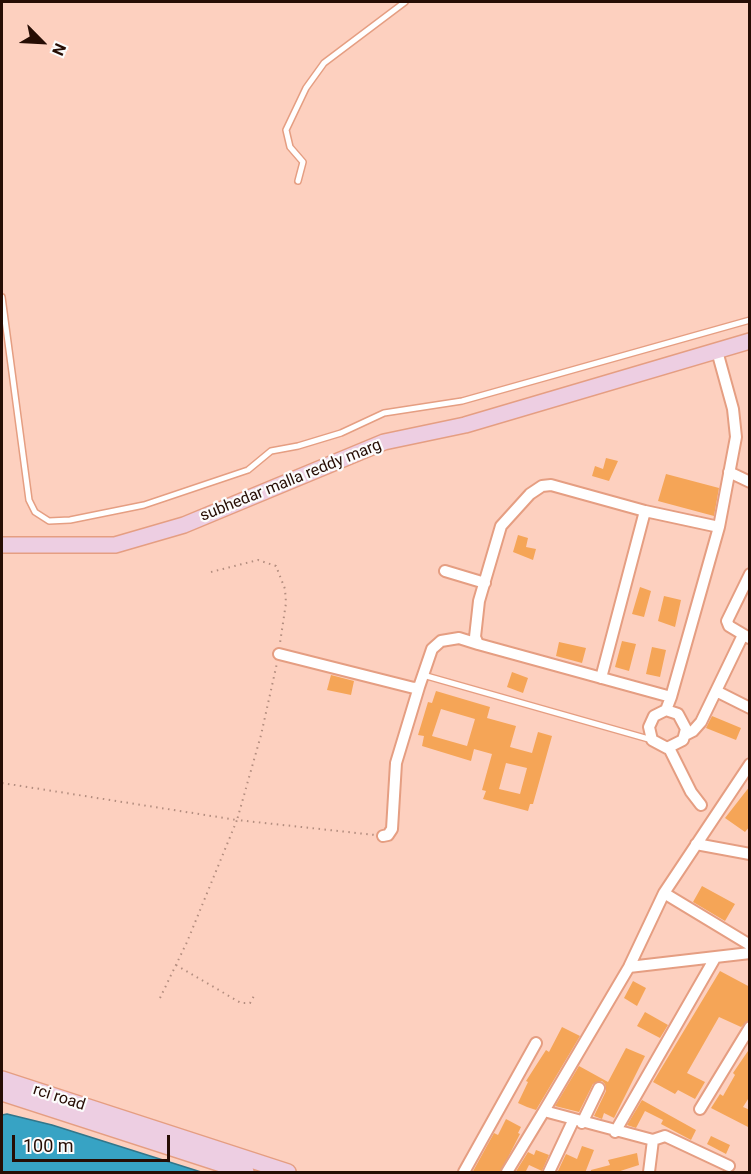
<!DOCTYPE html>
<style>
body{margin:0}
#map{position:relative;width:751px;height:1174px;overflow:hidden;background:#fdd0bf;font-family:Roboto,sans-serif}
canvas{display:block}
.frame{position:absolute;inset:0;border:3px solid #260d04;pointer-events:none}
.north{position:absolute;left:12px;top:12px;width:60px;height:60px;-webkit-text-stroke:4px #fcfcfc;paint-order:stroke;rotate:114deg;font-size:16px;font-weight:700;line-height:24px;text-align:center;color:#260d04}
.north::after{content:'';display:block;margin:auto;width:21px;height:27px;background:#260d04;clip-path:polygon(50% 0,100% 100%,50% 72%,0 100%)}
.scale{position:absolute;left:12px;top:1135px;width:158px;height:27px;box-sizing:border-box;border:3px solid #260d04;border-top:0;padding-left:8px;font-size:18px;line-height:21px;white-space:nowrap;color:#260d04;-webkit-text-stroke:4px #fcfcfc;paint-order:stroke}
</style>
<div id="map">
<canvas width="751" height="1174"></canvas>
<div class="frame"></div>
<div class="north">N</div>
<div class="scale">100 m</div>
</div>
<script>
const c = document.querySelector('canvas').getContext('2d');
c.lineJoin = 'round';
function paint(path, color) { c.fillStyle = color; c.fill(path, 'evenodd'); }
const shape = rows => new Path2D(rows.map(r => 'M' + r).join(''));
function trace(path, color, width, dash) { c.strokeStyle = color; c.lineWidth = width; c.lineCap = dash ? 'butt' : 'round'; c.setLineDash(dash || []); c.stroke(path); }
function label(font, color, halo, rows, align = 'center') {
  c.font = font + ' Roboto,sans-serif'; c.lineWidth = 4.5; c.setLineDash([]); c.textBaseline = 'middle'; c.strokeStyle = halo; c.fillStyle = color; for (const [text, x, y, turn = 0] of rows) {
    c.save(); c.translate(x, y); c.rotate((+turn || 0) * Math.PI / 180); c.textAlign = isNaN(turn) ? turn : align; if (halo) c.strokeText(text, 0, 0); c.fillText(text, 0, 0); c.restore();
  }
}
const water = shape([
 [7,1114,52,1125,201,1172,2,1172,2,1115,7,1114]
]);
paint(water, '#37a3c4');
trace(water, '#32768a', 1.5);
paint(shape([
 [606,458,618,461,609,481,592,476,595,466,603,469],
 [666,474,719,488,714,516,658,501],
 [518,535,528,538,526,547,536,549,533,560,513,552],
 [640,587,651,591,644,617,632,614],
 [664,596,681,600,675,627,658,621],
 [622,641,636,644,629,671,615,667],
 [559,642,586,648,582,663,556,656],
 [652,647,666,650,660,677,646,674],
 [512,672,528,678,523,693,507,687],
 [331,675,354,681,351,695,327,690],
 [436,691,490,707,487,718,516,726,510,747,532,753,538,732,552,736,533,804,530,804,528,811,483,799,486,791,482,790,492,754,474,749,471,761,422,746,424,736,418,735,428,702,432,703],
 [441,709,475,719,467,746,432,736],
 [506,763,527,768,520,794,499,789],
 [712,716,741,728,736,740,706,728],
 [750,786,750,826,745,832,725,818],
 [702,886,735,904,725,921,693,902],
 [720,971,750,987,750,1020,741,1027,719,1017,687,1073,705,1082,695,1099,678,1090,675,1094,653,1082],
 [633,981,646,988,637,1006,624,998],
 [645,1012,668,1025,660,1038,637,1026],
 [562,1027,580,1036,536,1110,527,1107,518,1103,528,1082,526,1081,546,1050,549,1052],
 [626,1048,645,1056,614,1118,604,1113,602,1119,594,1116,606,1091,605,1084,602,1081,593,1084,579,1112,555,1106,579,1066,608,1082],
 [750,1048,750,1096,743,1107,750,1110,750,1128,711,1108,720,1094,723,1096,735,1075,733,1073],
 [642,1100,696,1130,691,1140,661,1124,663,1120,645,1111,636,1128,627,1125],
 [506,1119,521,1127,518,1133,520,1134,500,1173,472,1173,494,1133,498,1135],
 [711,1136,730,1145,726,1154,707,1144],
 [582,1146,594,1150,585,1173,557,1173,566,1154,577,1159],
 [536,1150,549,1155,542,1171,529,1165,525,1173,515,1173,528,1152,534,1155],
 [637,1153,639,1165,614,1173,591,1173,591,1170,610,1165,608,1160]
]), '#f5a557');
const service = shape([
 [298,181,303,162,290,147,286,130,306,88,324,63,405,2],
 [2,297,29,500,35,512,49,521,70,520,144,505,248,470,271,451,298,446,341,433,384,413,462,401,750,320],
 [423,675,652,740]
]);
const minor = shape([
 [729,472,750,482],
 [445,571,485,583],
 [749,638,729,626,727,621,750,574],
 [279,654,414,688,419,687,432,649,441,641,459,638,478,644],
 [601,678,645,511],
 [716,691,750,708],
 [671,697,478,644,475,637,479,601,501,526,530,494,542,486,551,485,645,511,719,527],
 [666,710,678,714,686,729,683,740,667,748,652,740,649,727,654,716,666,710,671,697,719,527,736,437,733,409,717,351],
 [685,735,693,731,701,722,743,635],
 [669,748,691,792,701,805],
 [383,836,388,835,392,829,396,763,419,687],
 [696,844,750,854],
 [664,893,750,945],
 [629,967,750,953],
 [700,1109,750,1027],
 [582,1123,599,1088],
 [615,1132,715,958],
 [653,1140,665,1136,729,1166],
 [464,1172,536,1043],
 [507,1172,544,1111],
 [549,1172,573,1121],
 [649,1172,653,1140,544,1111,629,967,664,893,750,764]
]);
const secondary = shape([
 [2,545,115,545,184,525,384,442,465,425,750,341],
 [2,1079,288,1172],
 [2,1093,246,1172]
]);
trace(service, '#e59e82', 8);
trace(minor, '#e59e82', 14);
trace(secondary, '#e59e82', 18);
trace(shape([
 [211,572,258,560,276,566,285,589,286,603,280,643],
 [2,783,237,820,261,735,277,663],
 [176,965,241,1003,250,1003,255,994],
 [160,998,187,942,237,820,375,835]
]), '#b38d7f', 2, [1.5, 4.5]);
trace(service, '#fff', 5);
trace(minor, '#fff', 10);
trace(secondary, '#edcee2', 15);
label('16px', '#260d04', '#fcfcfc', [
 ["subhedar malla reddy marg",291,481,-22],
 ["rci road",59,1098,18]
]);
</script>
